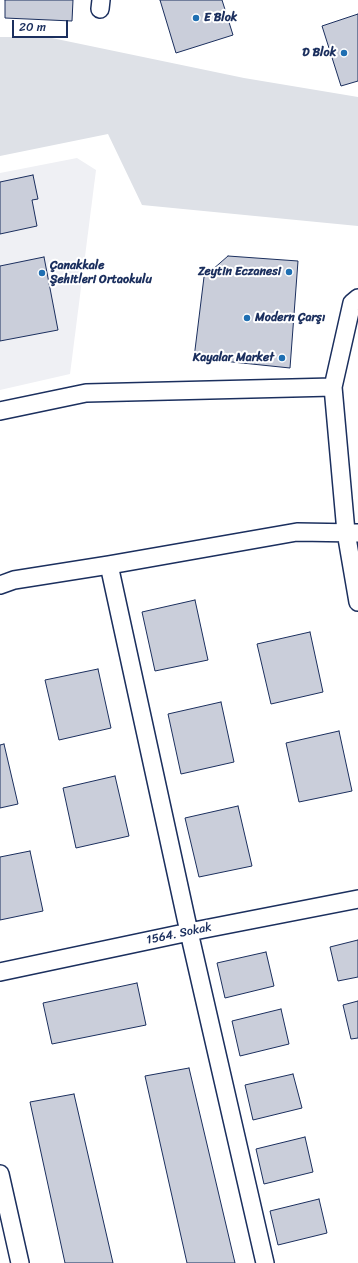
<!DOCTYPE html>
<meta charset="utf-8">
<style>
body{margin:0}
#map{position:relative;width:358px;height:1263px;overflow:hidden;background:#fff;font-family:Sriracha,sans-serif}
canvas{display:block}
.scale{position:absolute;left:12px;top:20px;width:56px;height:18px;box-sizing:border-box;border:2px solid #1b2f5e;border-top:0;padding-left:5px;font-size:12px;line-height:14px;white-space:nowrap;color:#1b2f5e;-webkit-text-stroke:3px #fff;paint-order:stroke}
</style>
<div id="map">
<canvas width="358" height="1263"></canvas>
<div class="scale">20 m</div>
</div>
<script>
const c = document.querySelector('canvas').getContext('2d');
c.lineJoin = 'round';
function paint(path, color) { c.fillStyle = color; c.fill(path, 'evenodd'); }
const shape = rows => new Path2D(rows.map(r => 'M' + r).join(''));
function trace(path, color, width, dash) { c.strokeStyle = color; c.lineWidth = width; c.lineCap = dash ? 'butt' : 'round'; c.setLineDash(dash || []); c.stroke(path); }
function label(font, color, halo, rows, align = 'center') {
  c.font = font + ' Sriracha,sans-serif'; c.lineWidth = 4; c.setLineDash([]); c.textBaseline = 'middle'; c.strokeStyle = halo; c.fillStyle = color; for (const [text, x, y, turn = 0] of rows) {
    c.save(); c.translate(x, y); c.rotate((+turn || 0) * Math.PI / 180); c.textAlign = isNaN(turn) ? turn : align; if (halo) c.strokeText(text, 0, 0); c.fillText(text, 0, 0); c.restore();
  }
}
paint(shape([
 [77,158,96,170,70,374,0,390,0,173]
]), '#eff0f4');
paint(shape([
 [0,37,47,37,244,78,358,97,358,226,142,205,108,134,0,156]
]), '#dee1e7');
const building = shape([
 [5,0,73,0,72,21,5,18,5,0],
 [160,0,222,0,233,35,176,53,160,0],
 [358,14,358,81,341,86,322,26,358,14],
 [33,175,38,199,32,200,37,226,0,234,0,182,33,175],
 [228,256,298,261,290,368,194,358,204,277,228,256],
 [44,257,58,330,0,341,0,266,44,257],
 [195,600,208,660,155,671,142,612,195,600],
 [310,632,323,692,271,704,257,644,310,632],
 [98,669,111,728,59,740,45,680,98,669],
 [221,702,234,762,181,774,168,714,221,702],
 [339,731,352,791,299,802,286,743,339,731],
 [4,744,18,804,0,808,0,745,4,744],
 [115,776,129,836,76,848,63,788,115,776],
 [238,806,252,866,199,877,185,818,238,806],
 [30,851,43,911,0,920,0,857,30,851],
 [358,940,358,977,338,981,330,947,358,940],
 [266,952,274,986,225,998,217,963,266,952],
 [137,983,146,1025,52,1044,43,1003,137,983],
 [358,1001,358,1038,351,1039,343,1005,358,1001],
 [281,1009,289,1044,240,1056,232,1021,281,1009],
 [189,1068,235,1263,187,1263,145,1076,189,1068],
 [293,1074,302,1108,253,1120,245,1085,293,1074],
 [74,1094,113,1263,65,1263,30,1102,74,1094],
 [305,1137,313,1172,264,1184,256,1149,305,1137],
 [319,1199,327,1233,278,1245,270,1211,319,1199]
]);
paint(building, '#caceda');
trace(building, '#1b2f5e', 1);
const street = shape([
 [100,9,101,0],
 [358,298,352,303,333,387,346,532,358,602],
 [0,411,86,393,333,387],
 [109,565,189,932,265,1263],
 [0,585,14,580,109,565,297,532,358,533],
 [0,972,189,932,358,899],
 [0,1174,20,1263]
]);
trace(street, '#1b2f5e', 20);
trace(street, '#fff', 17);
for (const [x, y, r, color] of [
 [196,18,4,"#1f6fb2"],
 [344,53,4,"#1f6fb2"],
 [289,272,4,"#1f6fb2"],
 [42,273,4,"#1f6fb2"],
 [247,318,4,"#1f6fb2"],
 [282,358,4,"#1f6fb2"]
]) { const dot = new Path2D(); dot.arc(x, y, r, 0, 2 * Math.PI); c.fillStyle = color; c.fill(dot); trace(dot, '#fff', 1.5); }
label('bold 12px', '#1b2f5e', '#fff', [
 ["E Blok",204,18],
 ["D Blok",336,53,"right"],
 ["Çanakkale",50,266],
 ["Şehitleri Ortaokulu",50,280],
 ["Zeytin Eczanesi",281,272,"right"],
 ["Modern Çarşı",255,318],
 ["Kayalar Market",274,358,"right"]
], 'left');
label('12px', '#1b2f5e', '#fff', [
 ["1564. Sokak",179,934,-12]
]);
</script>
